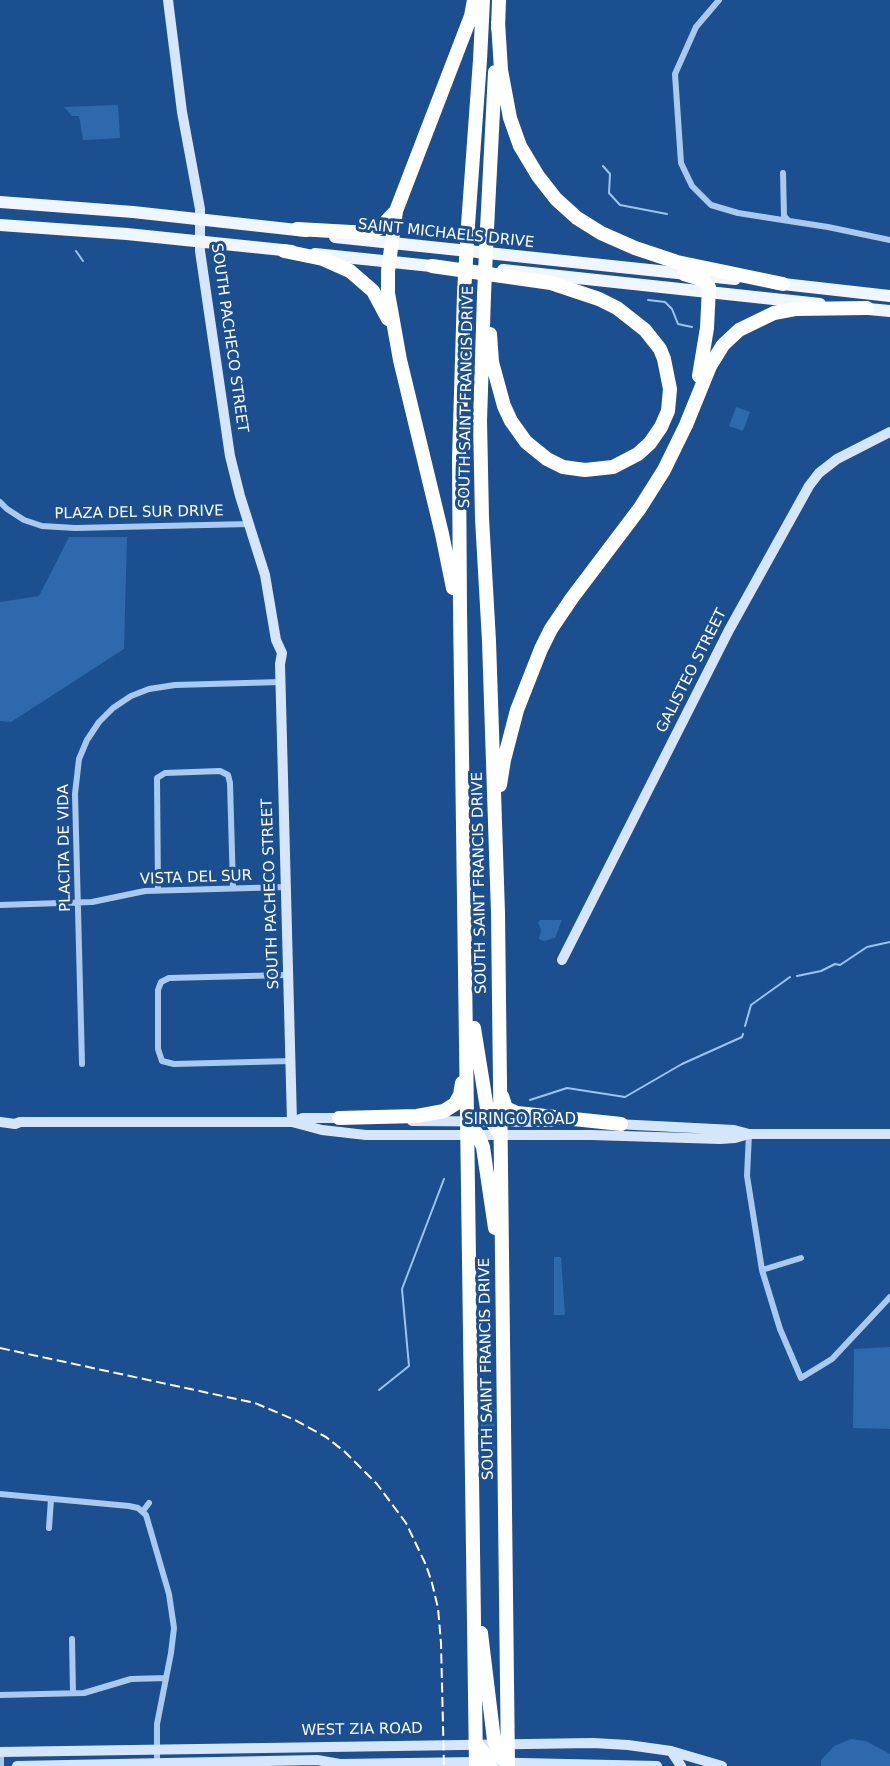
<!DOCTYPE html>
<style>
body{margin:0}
canvas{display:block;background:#1b4f8f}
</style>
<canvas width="890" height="1766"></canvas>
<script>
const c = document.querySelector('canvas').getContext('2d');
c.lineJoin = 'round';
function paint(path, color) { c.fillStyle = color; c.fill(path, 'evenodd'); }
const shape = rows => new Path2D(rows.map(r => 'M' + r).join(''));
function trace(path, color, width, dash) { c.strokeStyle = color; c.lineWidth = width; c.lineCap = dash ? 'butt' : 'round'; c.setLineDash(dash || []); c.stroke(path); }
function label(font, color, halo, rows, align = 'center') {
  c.font = font + ' "DejaVu Sans",sans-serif'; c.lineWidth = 6; c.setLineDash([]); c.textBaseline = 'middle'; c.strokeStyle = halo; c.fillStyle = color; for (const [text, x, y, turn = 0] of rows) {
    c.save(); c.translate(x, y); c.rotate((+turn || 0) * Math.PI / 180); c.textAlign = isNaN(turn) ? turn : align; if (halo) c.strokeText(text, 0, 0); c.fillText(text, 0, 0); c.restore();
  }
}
paint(shape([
 [118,105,120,138,86,140,83,140,79,116,72,116,64,107],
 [736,407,750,412,743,431,729,426],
 [69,537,127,537,124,649,11,722,0,721,0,602,39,596],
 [540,920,562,920,555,938,544,941,539,939,541,930,538,923],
 [554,1257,561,1257,565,1315,554,1315],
 [890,1347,890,1429,853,1428,854,1349],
 [481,1397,497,1411,494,1414,495,1453,488,1459,481,1450],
 [851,1739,866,1741,890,1754,890,1766,821,1766,821,1760,834,1746]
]), '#2e69ad');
trace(shape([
 [603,166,610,174,609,193,620,205,667,214],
 [76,251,83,261],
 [648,300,665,302,672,309,678,324,692,327],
 [797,976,821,971,835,964,840,965,867,947,890,942],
 [745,1026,751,1005,790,977],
 [530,1100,567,1088,625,1097,682,1064,742,1037,743,1034],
 [379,1390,409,1366,402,1289,444,1179]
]), '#9cc4f0', 2);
trace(shape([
 [719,0,696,27,675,74,681,163,692,186,711,205,738,213,789,221],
 [783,173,784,216,789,221,828,227,890,240],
 [0,502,7,509,24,520,42,526,75,528,249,524],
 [158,890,157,778,165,773,220,771,228,775,230,783,233,888],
 [0,905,92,902,145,891,286,887],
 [288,975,169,978,161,982,158,990,158,1049,162,1061,174,1064,291,1061],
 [82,1064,75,794,79,759,87,740,99,722,113,708,131,696,149,689,175,685,281,682],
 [749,1134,747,1176,762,1270,780,1329,801,1378,832,1359,890,1297],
 [762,1270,801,1258],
 [0,1494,129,1506,138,1508,146,1515,169,1594,174,1628,171,1653,157,1724,157,1763],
 [143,1511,149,1503],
 [49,1528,51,1499],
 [72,1639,73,1693],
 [0,1695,84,1693,131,1679,166,1678],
 [1,1752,1,1766]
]), '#a9c9ee', 6);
trace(shape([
 [168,0,182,112,200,209,200,251,230,456,240,496,265,575,276,640,282,653,280,664,292,1122],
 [562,960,729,630,809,486,819,473,837,459,890,432],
 [412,1121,552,1122],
 [0,1122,15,1124,20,1122,292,1122,322,1130,366,1135,591,1135,720,1139,735,1138,749,1134],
 [293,1122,303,1118,345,1118],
 [616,1124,734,1130,749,1134,890,1134],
 [671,1751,681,1766],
 [0,1752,593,1743,628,1745,671,1751,722,1766],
 [17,1766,317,1760,340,1764,476,1762,657,1766]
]), '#d6e6fa', 10);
trace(shape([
 [0,202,133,212,306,231],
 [0,225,127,234,292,251],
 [335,237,735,279],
 [315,254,441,267],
 [503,270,820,304],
 [774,283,890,296],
 [858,308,890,311]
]), '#f0f6ff', 12);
trace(shape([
 [498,22,501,70,510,118,520,146,538,176,556,199,577,218,601,233,635,248,677,262,783,284],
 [498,29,499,0],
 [468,225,480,60,483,0],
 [297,229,369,233,380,228,394,213],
 [487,229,495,72],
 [284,251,323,259,350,271,373,291,388,319],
 [432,266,551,283,599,299,617,308,645,330,660,349,664,359,670,389,668,411,661,427,650,443,638,454,613,467,585,470,563,467,547,459,526,442,511,421,504,406,492,362,490,334],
 [684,274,704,280,709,287,707,328,699,376],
 [464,294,459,458,460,610,476,1766],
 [484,295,480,421,482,518,489,641,498,913,508,1766],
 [453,588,442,534,400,360,388,293,388,271,396,211,471,16,474,0],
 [500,785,504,760,517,710,541,649,551,629,572,598,640,508,664,470,686,425,710,366,723,345,739,330,774,313,795,309,867,308],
 [474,1028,488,1115,500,1135],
 [502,1096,506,1108,517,1113,621,1124],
 [339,1118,417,1116,444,1111,455,1104,460,1095,462,1083],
 [467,1122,478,1135,483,1147,495,1228],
 [481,1633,494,1740,502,1758,508,1763],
 [475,1744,487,1756,490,1766]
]), '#fff', 14);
trace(shape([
 [0,1348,255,1403,295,1420,326,1437,345,1452,377,1484,406,1523,426,1565,432,1583,438,1608,441,1643,444,1766]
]), '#fff', 2, [10, 4.5]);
trace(shape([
 [464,294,468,225],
 [484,295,487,229]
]), '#fff', 14);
label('15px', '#fff', '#1b4f8f', [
 ["SAINT MICHAELS DRIVE",446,234,6],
 ["SOUTH PACHECO STREET",229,338,82],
 ["SOUTH SAINT FRANCIS DRIVE",467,397,-89],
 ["PLAZA DEL SUR DRIVE",139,513,-1],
 ["GALISTEO STREET",692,671,-63],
 ["PLACITA DE VIDA",65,848,-91],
 ["VISTA DEL SUR",196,878,-2],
 ["SOUTH SAINT FRANCIS DRIVE",480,883,-91],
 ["SOUTH PACHECO STREET",271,894,-92],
 ["SIRINGO ROAD",520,1120],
 ["SOUTH SAINT FRANCIS DRIVE",487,1369,-91],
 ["WEST ZIA ROAD",362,1730,-1]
]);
</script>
